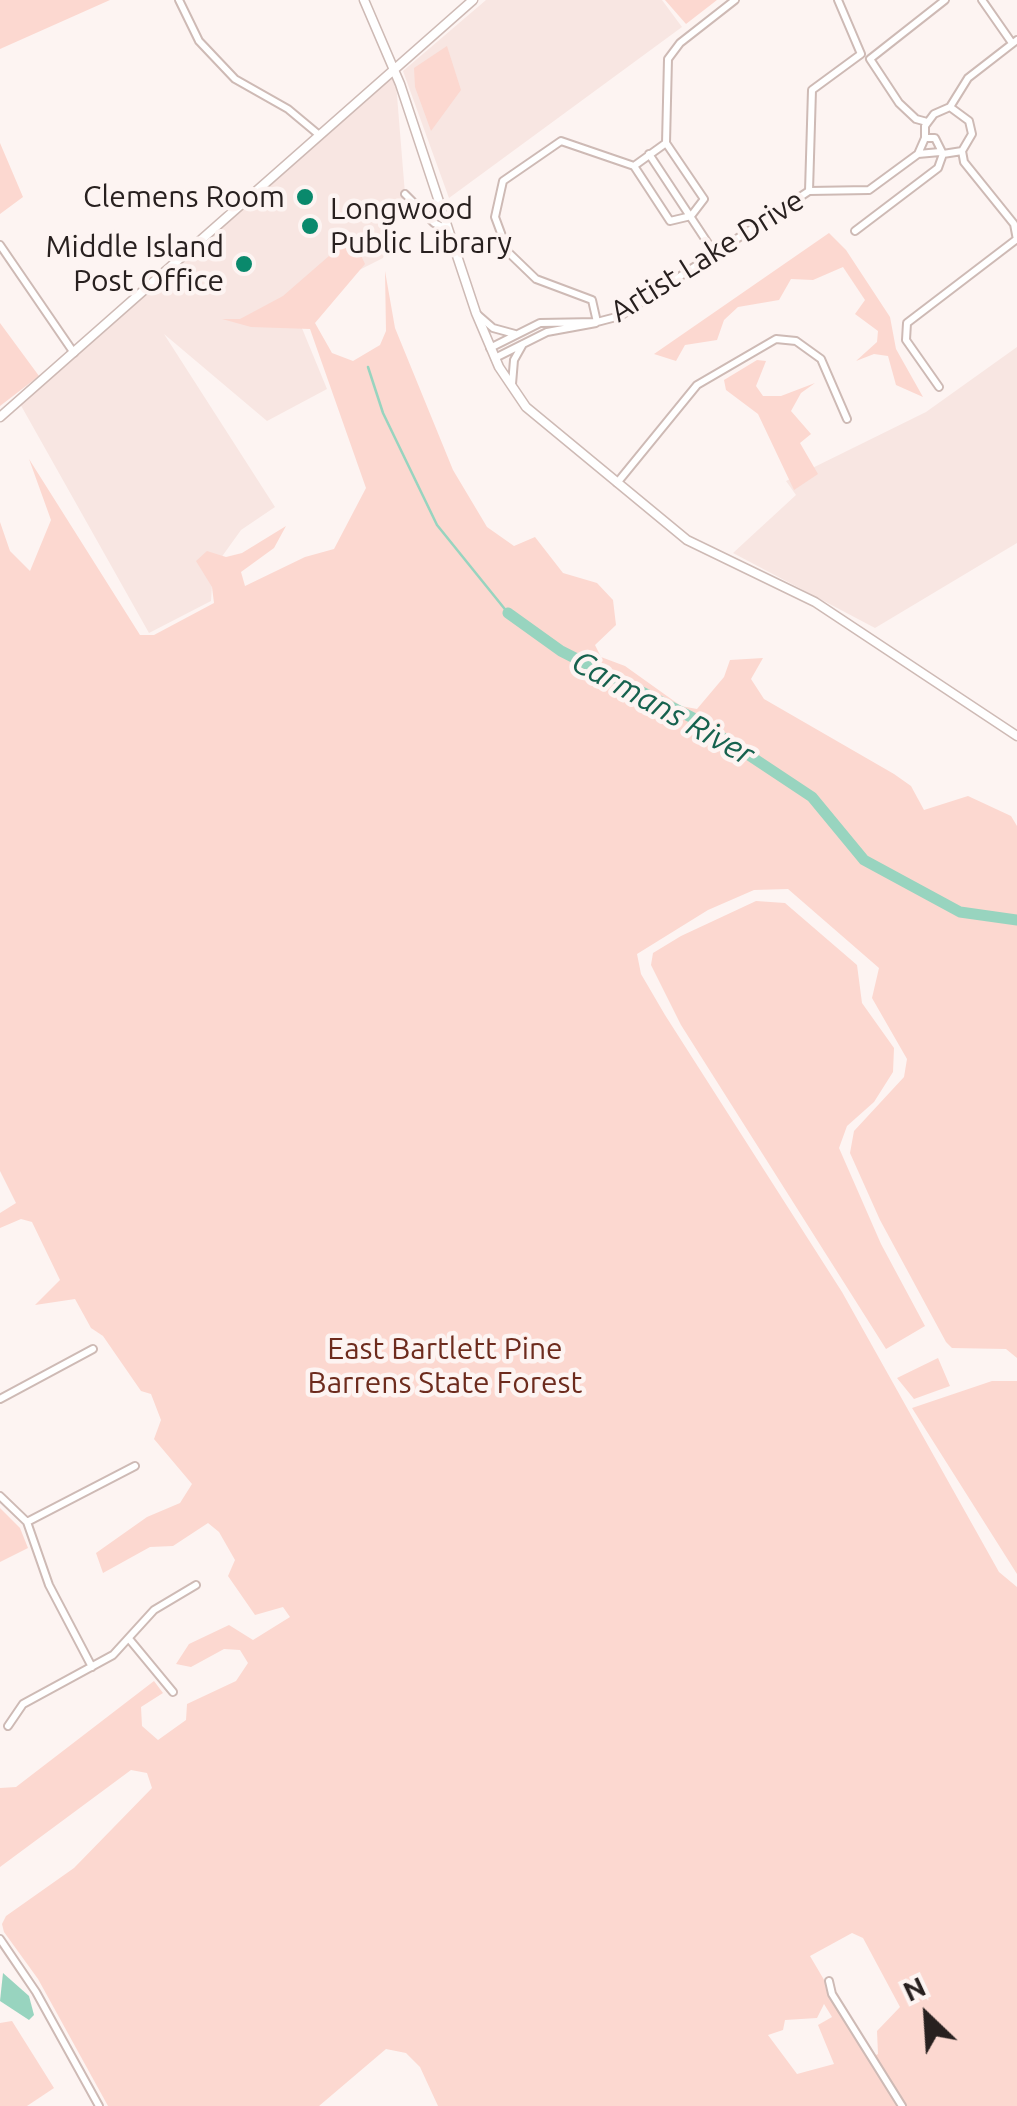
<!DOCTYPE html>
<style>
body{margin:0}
#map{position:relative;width:1017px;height:2106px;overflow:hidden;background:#fdf4f2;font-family:Ubuntu,sans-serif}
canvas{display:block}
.north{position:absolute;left:877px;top:1966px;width:100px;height:100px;-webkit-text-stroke:8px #fdf4f2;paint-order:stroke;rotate:335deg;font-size:28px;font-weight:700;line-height:40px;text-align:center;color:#28201f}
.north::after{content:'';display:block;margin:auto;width:35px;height:45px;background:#28201f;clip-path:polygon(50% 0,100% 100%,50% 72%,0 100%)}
</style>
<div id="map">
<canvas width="1017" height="2106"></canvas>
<div class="north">N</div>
</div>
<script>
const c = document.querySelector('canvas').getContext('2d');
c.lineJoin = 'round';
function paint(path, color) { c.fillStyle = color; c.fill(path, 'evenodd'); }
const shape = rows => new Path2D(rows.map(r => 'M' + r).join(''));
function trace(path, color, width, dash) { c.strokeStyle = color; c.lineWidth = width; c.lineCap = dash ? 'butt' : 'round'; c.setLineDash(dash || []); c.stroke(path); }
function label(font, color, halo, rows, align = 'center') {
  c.font = font + ' Ubuntu,sans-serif'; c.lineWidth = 9; c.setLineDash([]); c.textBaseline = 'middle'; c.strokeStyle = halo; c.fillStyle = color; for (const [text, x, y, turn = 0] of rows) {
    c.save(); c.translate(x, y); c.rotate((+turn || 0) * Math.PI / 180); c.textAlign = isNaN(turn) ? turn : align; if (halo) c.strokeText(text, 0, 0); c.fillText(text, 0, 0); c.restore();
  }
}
paint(shape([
 [486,0,662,0,682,27,449,198,403,71],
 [395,71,405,194,383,258,292,304,327,389,267,421,164,334,275,507,241,530,213,569,211,601,149,633,19,402],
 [1017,347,1017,543,875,628,733,553,796,495,786,481,926,412]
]), '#f8e6e2');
paint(shape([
 [0,0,110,0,0,49],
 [665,0,717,0,686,24],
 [447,46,461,90,431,131,415,87,414,68],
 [0,143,23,197,0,214],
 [829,233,846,250,890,317,896,349,923,397,896,385,888,356,874,354,856,361,877,342,878,331,855,314,865,300,843,267,813,280,791,279,779,300,738,307,724,320,717,340,685,345,676,361,654,354],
 [352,236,365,264,315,323,332,353,353,361,380,345,386,331,385,271,395,328,453,470,487,527,514,546,535,537,563,573,597,583,613,600,616,625,595,645,601,657,625,666,681,706,697,709,724,677,730,660,763,658,751,679,764,699,894,774,911,786,924,810,968,796,1011,816,1017,826,1017,1358,1006,1349,952,1348,946,1342,880,1220,850,1153,854,1131,904,1077,907,1059,872,998,879,968,788,889,754,890,708,910,637,954,641,974,665,1015,842,1292,999,1572,1017,1587,1017,2106,438,2106,420,2067,406,2053,386,2049,319,2106,108,2106,38,1979,4,1932,2,1924,6,1916,74,1868,152,1788,147,1773,131,1770,0,1867,0,1788,16,1787,154,1681,163,1693,141,1707,142,1726,158,1740,186,1720,187,1704,236,1681,248,1663,240,1650,224,1649,191,1667,176,1664,189,1644,229,1625,253,1640,290,1617,283,1607,255,1615,228,1576,235,1560,219,1532,208,1523,173,1546,150,1547,103,1573,96,1553,147,1517,180,1503,192,1484,154,1439,161,1420,151,1394,141,1391,103,1336,91,1328,75,1299,35,1305,60,1280,32,1222,21,1219,0,1228,0,1213,16,1203,0,1171,0,522,10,551,30,571,51,520,29,459,140,635,154,635,214,603,212,587,196,561,207,551,226,557,242,553,286,526,274,548,241,572,245,586,305,557,334,549,366,488,310,329,251,327,222,319,240,319,283,296],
 [852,1933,863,1938,900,2007,877,2031,878,2054,870,2058,810,1956],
 [824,2004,832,2017,818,2025,834,2064,797,2074,768,2035,783,2030,785,2020,817,2018],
 [0,323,39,376,0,406],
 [757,360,766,361,756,386,763,396,781,396,815,383,801,393,791,411,811,434,800,443,818,474,794,490,758,414,726,390,724,380],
 [756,901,785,903,857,965,862,1003,894,1048,893,1072,874,1102,847,1126,839,1148,881,1244,925,1326,886,1349,681,1025,651,965,653,953,681,936],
 [938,1358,950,1386,914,1399,897,1378],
 [992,1381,1017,1381,1017,1574,912,1408],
 [0,1508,20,1528,28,1548,0,1562],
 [12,2021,54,2088,27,2106,0,2106,0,2023]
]), '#fcd8d0');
paint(shape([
 [3,1973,29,1996,34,2015,29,2020,0,2001]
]), '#98d4bf');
trace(shape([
 [368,367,383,413,437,525,508,613]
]), '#98d4bf', 2.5);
trace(shape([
 [508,613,561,651,693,718,812,797,864,860,960,912,1017,920]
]), '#98d4bf', 11);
const minor = shape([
 [179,0,199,41,235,79,288,109,318,134],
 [982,0,1012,43],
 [950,107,969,121,972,134,962,151,943,154,935,138,925,138,925,126,934,114,950,107],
 [950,107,968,78,1017,40],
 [927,122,916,119,899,103,870,59,945,0],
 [925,138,918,154,940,152],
 [962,151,964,162,1014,224,1017,240],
 [649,154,715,254],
 [634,166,666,143],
 [809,191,812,90,861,54,838,0],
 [405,194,434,223,447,229],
 [855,231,938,168,943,154],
 [0,245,74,353],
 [478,315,493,328,515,334],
 [597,322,592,300,536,279,508,252,495,217,503,181,561,141,634,166,670,221,691,216,704,199,666,143,668,59,680,43,735,0],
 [490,348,540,323,597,322,620,316,809,191,869,190,918,154],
 [495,358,547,332,596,323],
 [512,384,514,360,523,344],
 [939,387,906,340,907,323,1017,239],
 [617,483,697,385,776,339,796,341,821,359,847,419],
 [0,1399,93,1349],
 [0,1496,27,1522,49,1585,92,1667],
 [27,1522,135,1466],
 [130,1640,173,1692],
 [8,1726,23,1704,113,1655,154,1610,196,1585],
 [0,1939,36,1992,99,2106],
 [829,1981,832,1994,902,2106]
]);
const major = shape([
 [364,0,400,84,476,313,499,367,526,407,687,540,815,602,1017,736],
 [0,417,473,0]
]);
trace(minor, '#cebab5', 10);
trace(major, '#cebab5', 11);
trace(minor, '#fff', 6);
trace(major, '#fff', 8);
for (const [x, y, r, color] of [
 [305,197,10,"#0a896c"],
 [310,226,10,"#0a896c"],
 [244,264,10,"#0a896c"]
]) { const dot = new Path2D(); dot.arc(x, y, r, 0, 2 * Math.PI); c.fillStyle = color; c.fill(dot); trace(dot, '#fdf4f2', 4); }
label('30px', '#28201f', '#fdf4f2', [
 ["Clemens Room",285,197],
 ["Longwood",330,209,"left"],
 ["Public Library",330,243,"left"],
 ["Middle Island",224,247],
 ["Post Office",224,281]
], 'right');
label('30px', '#28201f', '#fdf4f2', [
 ["Artist Lake Drive",707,256,-32]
]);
label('30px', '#6d2b1d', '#fdf4f2', [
 ["East Bartlett Pine",445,1349],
 ["Barrens State Forest",445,1383]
]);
label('italic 32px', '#16624e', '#fdf4f2', [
 ["Carmans River",663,708,29]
]);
</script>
